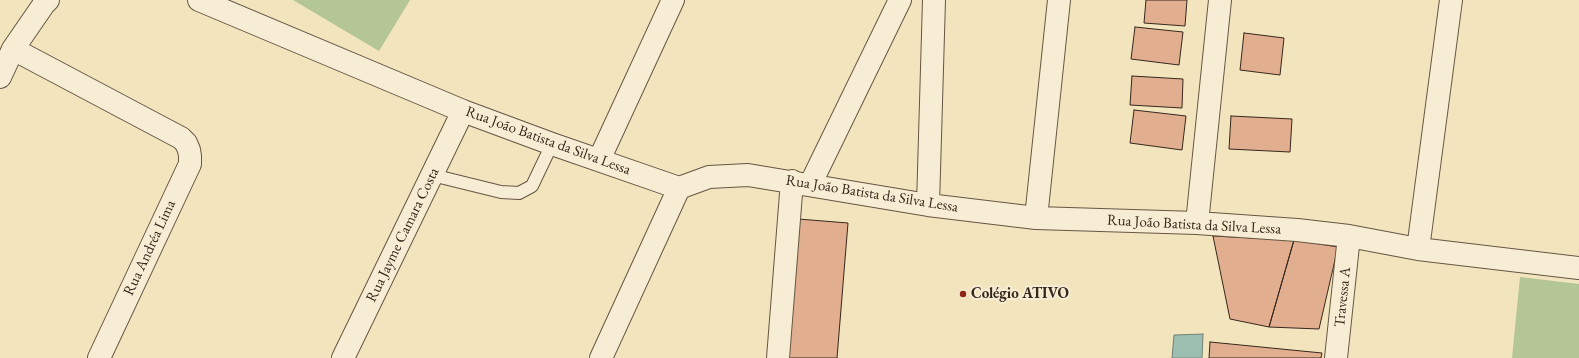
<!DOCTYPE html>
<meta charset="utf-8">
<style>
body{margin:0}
canvas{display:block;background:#f2e4bd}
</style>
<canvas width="1579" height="358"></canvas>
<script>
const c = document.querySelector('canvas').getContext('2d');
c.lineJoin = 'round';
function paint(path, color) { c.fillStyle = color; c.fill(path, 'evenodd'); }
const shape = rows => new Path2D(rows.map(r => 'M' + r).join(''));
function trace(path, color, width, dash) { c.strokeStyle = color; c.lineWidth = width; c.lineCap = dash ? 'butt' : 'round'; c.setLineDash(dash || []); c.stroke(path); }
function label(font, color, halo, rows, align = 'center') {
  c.font = font + ' "EB Garamond",serif'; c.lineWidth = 4; c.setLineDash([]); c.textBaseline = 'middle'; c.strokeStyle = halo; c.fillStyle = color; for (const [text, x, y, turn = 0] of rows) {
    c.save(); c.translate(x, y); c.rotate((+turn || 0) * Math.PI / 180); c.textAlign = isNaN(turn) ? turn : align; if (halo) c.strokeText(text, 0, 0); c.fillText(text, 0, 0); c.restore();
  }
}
paint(shape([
 [293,0,410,0,379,51],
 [1520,277,1579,284,1579,358,1512,358]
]), '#b4c596');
const water = shape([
 [1203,334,1202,358,1172,358,1174,335,1203,334]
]);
paint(water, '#9bbfb1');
trace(water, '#738275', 1);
const building = shape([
 [1146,0,1187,0,1185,26,1144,23,1146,0],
 [1135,27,1183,32,1179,65,1131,59,1135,27],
 [1244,33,1284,38,1280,75,1240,70,1244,33],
 [1132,76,1183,79,1182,108,1130,105,1132,76],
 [1134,110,1186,116,1182,150,1130,143,1134,110],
 [1231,116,1292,119,1290,152,1229,149,1231,116],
 [798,219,848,223,837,358,787,358,798,219],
 [1213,236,1294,240,1269,327,1230,319,1213,236],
 [1294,240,1338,247,1319,329,1269,327,1294,240],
 [1210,342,1322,353,1321,358,1209,358,1210,342]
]);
paint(building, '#e1af90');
trace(building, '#37271b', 1);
const service = shape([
 [432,175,501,192,519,193,532,186,552,144]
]);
const minor = shape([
 [199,0,463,111,552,144,679,188,709,177,748,175,928,205,1036,218,1197,223,1297,230,1349,236,1418,249,1579,268],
 [13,49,181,138,186,143,189,150,190,156,190,164,99,358],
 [0,77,13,49,44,4,48,0],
 [599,160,673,0],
 [810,185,900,0],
 [928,205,934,0],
 [1036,218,1059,0],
 [1197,223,1220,0],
 [1418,249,1451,0],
 [343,358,463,111],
 [601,358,679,188],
 [778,358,792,181],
 [1336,358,1349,236]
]);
trace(service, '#665644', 14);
trace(minor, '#665644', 24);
trace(service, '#f7edd4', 12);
trace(minor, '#f7edd4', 22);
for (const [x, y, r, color] of [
 [963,294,4,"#8f2418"]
]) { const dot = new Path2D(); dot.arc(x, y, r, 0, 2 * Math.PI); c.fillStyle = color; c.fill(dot); trace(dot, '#f7edd4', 1.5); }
label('15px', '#37271b', '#f7edd4', [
 ["Rua João Batista da Silva Lessa",548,141,20],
 ["Rua João Batista da Silva Lessa",872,194,9],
 ["Rua João Batista da Silva Lessa",1194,225,3],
 ["Rua Jayme Camara Costa",403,235,-64],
 ["Rua Andréa Lima",150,248,-65],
 ["Travessa A",1343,297,-84]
]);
label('bold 15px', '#37271b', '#f7edd4', [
 ["Colégio ATIVO",971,294]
], 'left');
</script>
